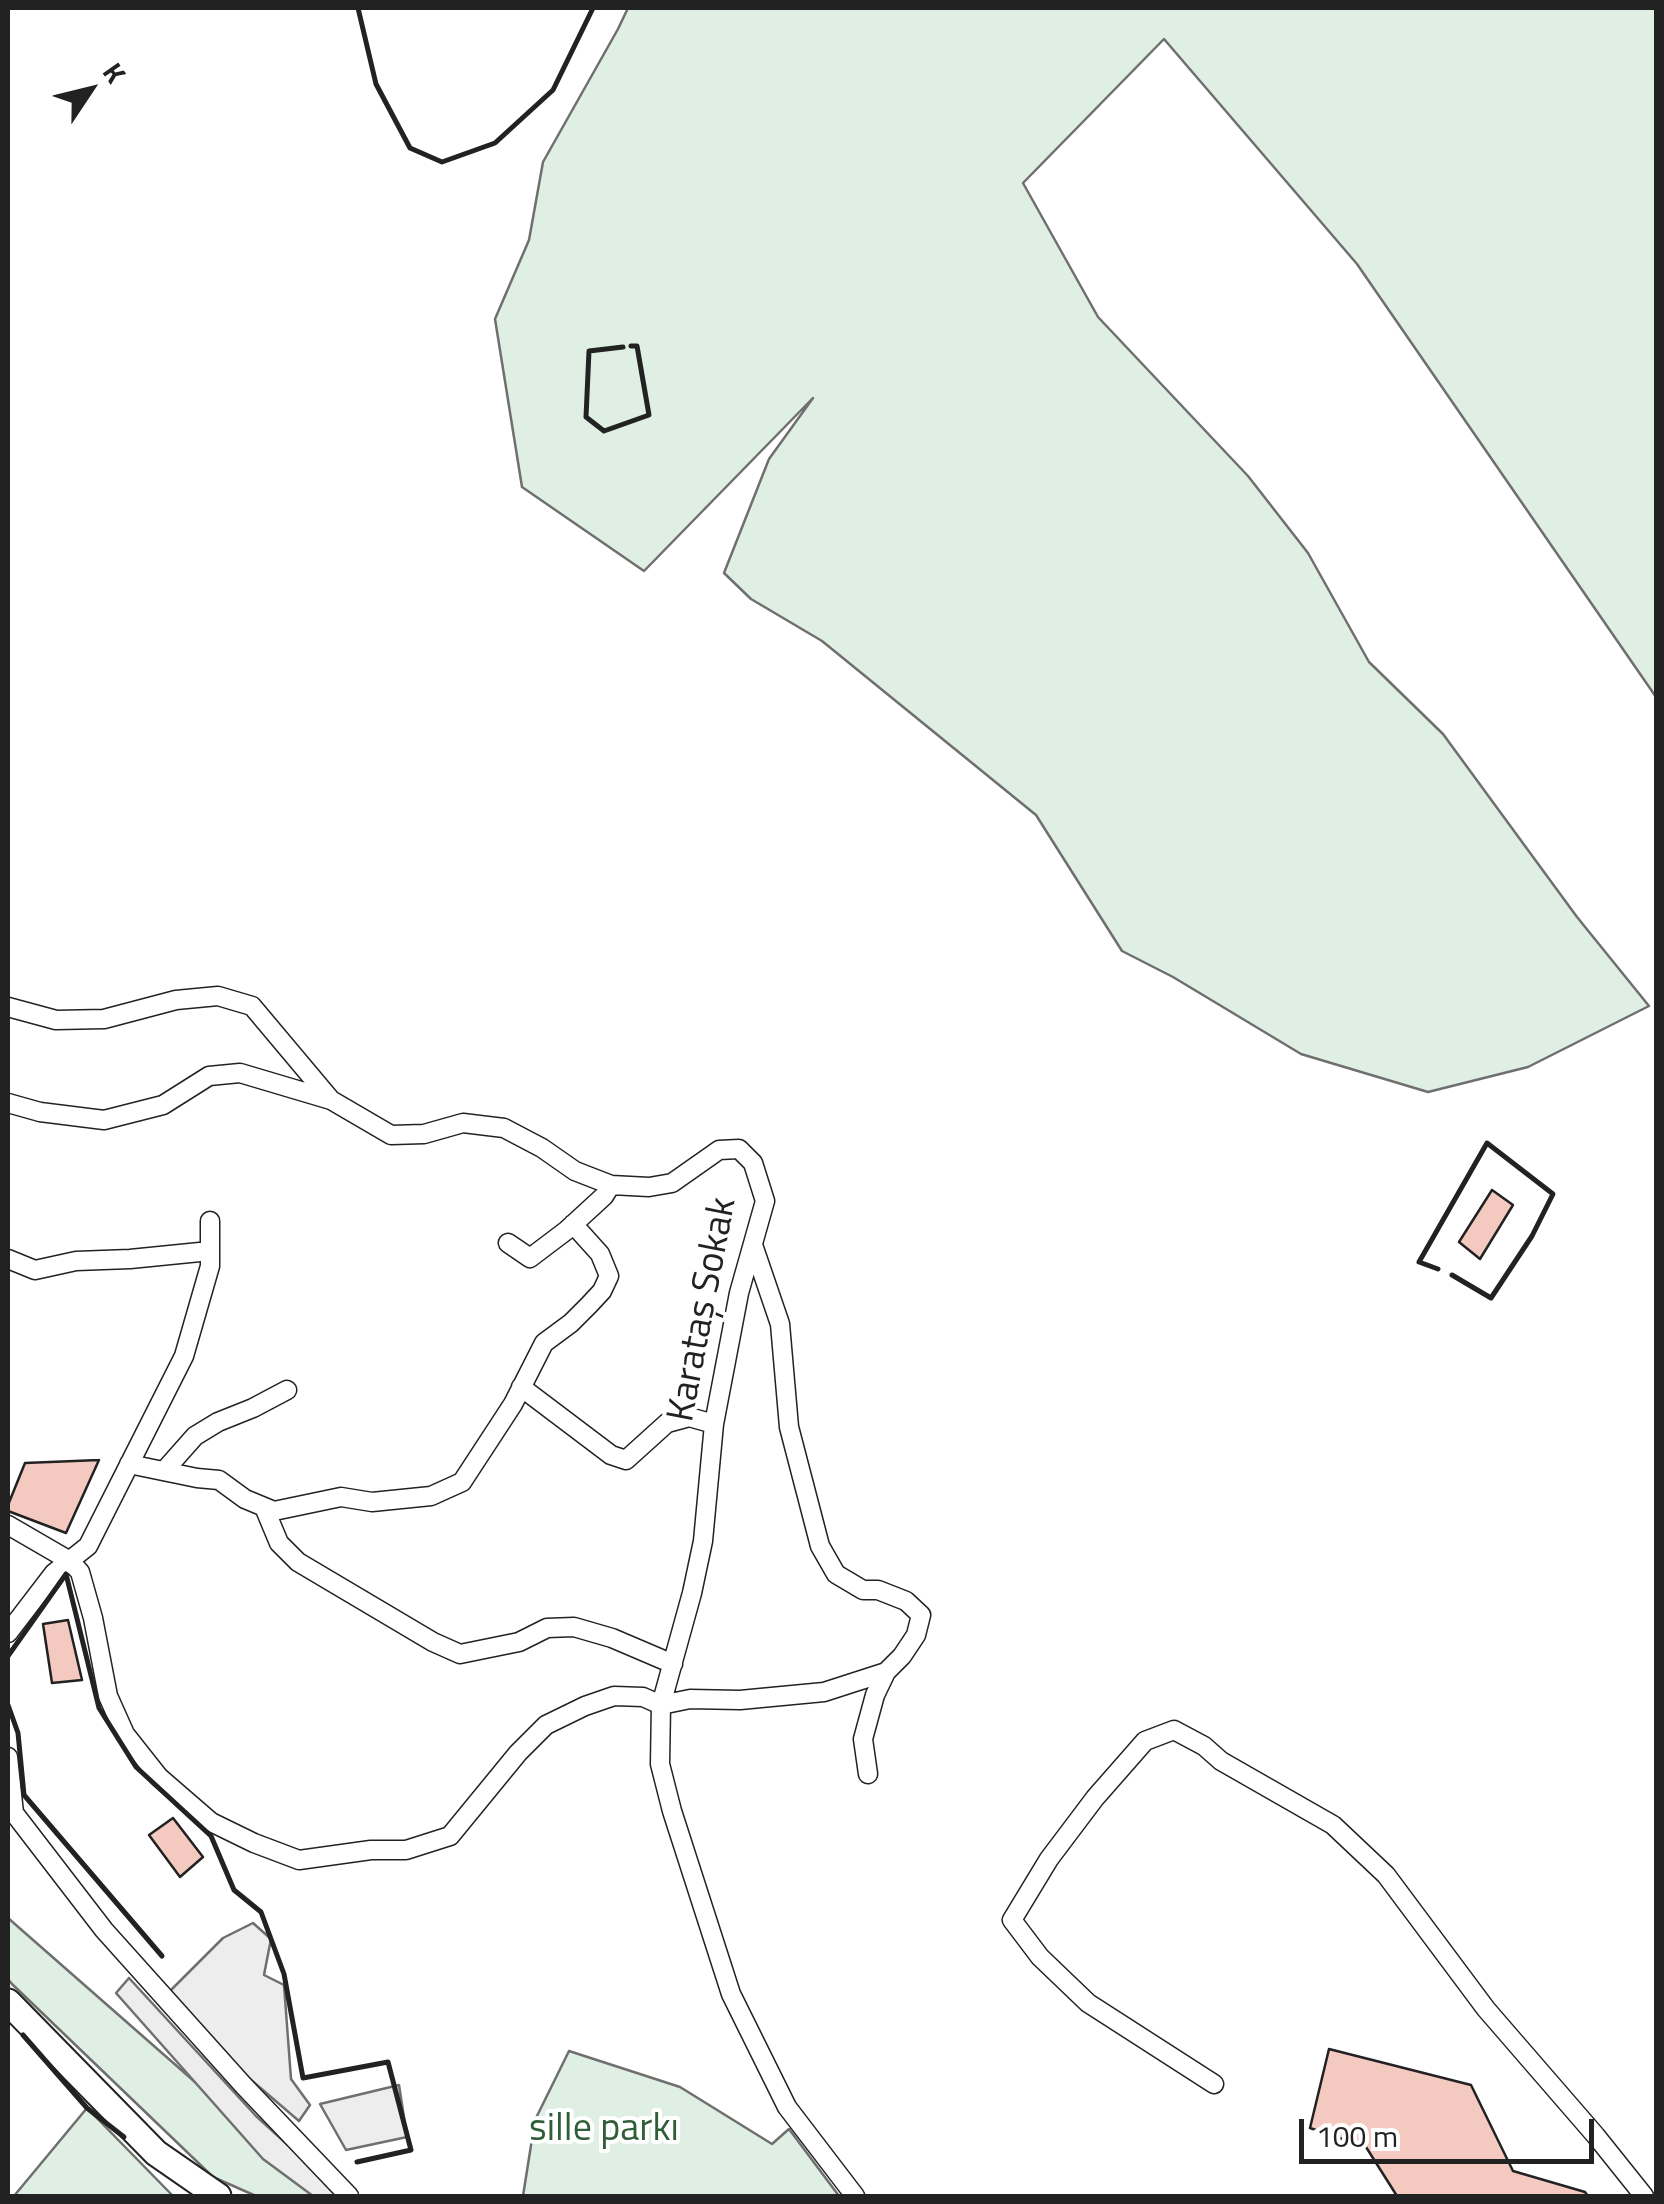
<!DOCTYPE html>
<meta charset="utf-8">
<style>
body{margin:0}
#map{position:relative;width:1664px;height:2204px;overflow:hidden;background:#fff;font-family:"Titillium Web",sans-serif}
canvas{display:block}
.frame{position:absolute;inset:0;border:10px solid #222;pointer-events:none}
.north{position:absolute;left:40px;top:40px;width:100px;height:100px;-webkit-text-stroke:8px #fff;paint-order:stroke;rotate:55deg;font-size:28px;font-weight:700;line-height:40px;text-align:center;color:#222}
.north::after{content:'';display:block;margin:auto;width:35px;height:45px;background:#222;clip-path:polygon(50% 0,100% 100%,50% 72%,0 100%)}
.scale{position:absolute;left:1299px;top:2119px;width:295px;height:45px;box-sizing:border-box;border:5px solid #222;border-top:0;padding-left:12px;font-size:30px;line-height:35px;white-space:nowrap;color:#222;-webkit-text-stroke:8px #fff;paint-order:stroke}
</style>
<div id="map">
<canvas width="1664" height="2204"></canvas>
<div class="frame"></div>
<div class="north">K</div>
<div class="scale">100 m</div>
</div>
<script>
const c = document.querySelector('canvas').getContext('2d');
c.lineJoin = 'round';
function paint(path, color) { c.fillStyle = color; c.fill(path, 'evenodd'); }
const shape = rows => new Path2D(rows.map(r => 'M' + r).join(''));
function trace(path, color, width, dash) { c.strokeStyle = color; c.lineWidth = width; c.lineCap = dash ? 'butt' : 'round'; c.setLineDash(dash || []); c.stroke(path); }
function label(font, color, halo, rows, align = 'center') {
  c.font = font + ' "Titillium Web",sans-serif'; c.lineWidth = 8; c.setLineDash([]); c.textBaseline = 'middle'; c.strokeStyle = halo; c.fillStyle = color; for (const [text, x, y, turn = 0] of rows) {
    c.save(); c.translate(x, y); c.rotate((+turn || 0) * Math.PI / 180); c.textAlign = isNaN(turn) ? turn : align; if (halo) c.strokeText(text, 0, 0); c.fillText(text, 0, 0); c.restore();
  }
}
const green = shape([
 [628,8,1656,8,1656,697,1357,264,1164,39,1023,183,1098,317,1248,476,1308,553,1369,662,1443,734,1577,917,1649,1006,1528,1067,1428,1092,1301,1054,1173,977,1122,951,1036,815,822,641,751,599,724,573,769,459,813,398,644,571,522,487,495,319,529,240,543,162,618,29,628,8],
 [8,1918,325,2196,256,2196,213,2177,12,1984,8,1979,8,1918],
 [569,2051,680,2087,772,2144,789,2129,839,2196,523,2196,535,2120,569,2051],
 [87,2108,173,2196,14,2196,87,2108]
]);
paint(green, '#e0efe3');
trace(green, '#6f6f6f', 2.5);
const parking = shape([
 [253,1923,271,1939,264,1975,284,1985,291,2079,310,2105,299,2121,236,2067,168,1993,223,1938,253,1923],
 [129,1978,256,2116,324,2178,338,2196,313,2196,263,2159,116,1993,129,1978],
 [399,2085,407,2137,346,2150,320,2104,399,2085]
]);
paint(parking, '#ededed');
trace(parking, '#6f6f6f', 2.5);
const building = shape([
 [1492,1190,1513,1205,1480,1259,1459,1242,1492,1190],
 [99,1460,66,1533,8,1511,8,1505,25,1463,99,1460],
 [68,1620,82,1680,52,1683,43,1624,68,1620],
 [173,1818,203,1857,180,1877,149,1835,173,1818],
 [1329,2049,1471,2085,1513,2171,1585,2192,1588,2196,1397,2196,1366,2147,1310,2128,1329,2049]
]);
paint(building, '#f3c9c0');
trace(building, '#222', 2.5);
const street = shape([
 [8,1007,56,1020,104,1019,176,1000,218,996,252,1006,331,1100,391,1135,424,1134,463,1123,504,1128,542,1148,575,1171,611,1185,649,1187,672,1183,719,1150,739,1149,753,1163,765,1201,739,1293,714,1424,703,1541,692,1593,661,1705,660,1764,672,1811,731,1994,787,2107,855,2196],
 [8,1103,40,1112,104,1120,163,1105,209,1076,240,1073,331,1100],
 [508,1243,530,1258,567,1230,604,1196,611,1185],
 [753,1245,780,1324,789,1427,820,1546,836,1574,863,1590,878,1590,906,1601,921,1615,916,1635,902,1656,886,1672,875,1695,863,1739,868,1774],
 [8,1259,35,1270,76,1261,130,1259,210,1251],
 [521,1387,611,1455,626,1460,667,1423,689,1417,714,1424],
 [129,1464,197,1478,219,1480,245,1499,274,1511,341,1497,372,1502,431,1496,462,1482,513,1404,544,1343,571,1323,589,1305,602,1291,609,1276,600,1254,573,1224],
 [164,1471,195,1436,218,1422,253,1408,287,1390],
 [264,1507,279,1543,298,1562,433,1642,460,1654,519,1642,547,1628,574,1627,612,1638,673,1664],
 [8,1525,70,1561,80,1572,93,1618,108,1696,125,1734,159,1777,211,1822,254,1843,299,1860,371,1850,406,1850,450,1836,518,1753,546,1725,585,1706,614,1696,643,1697,661,1705,690,1699,740,1700,824,1692,886,1672],
 [8,1633,54,1573,88,1546,184,1356,210,1266,210,1221],
 [8,1757,14,1813,104,1930,244,2086,349,2196],
 [1214,2084,1088,2003,1040,1957,1012,1920,1049,1859,1095,1798,1145,1741,1174,1730,1204,1746,1221,1761,1333,1825,1386,1875,1486,2009,1596,2136,1644,2196]
]);
const secondary = shape([
 [8,2002,156,2153,218,2196]
]);
trace(street, '#222', 21);
trace(secondary, '#222', 29);
trace(street, '#fff', 18);
trace(secondary, '#fff', 25);
trace(shape([
 [358,8,376,84,410,148,442,162,495,143,553,90,593,8],
 [623,347,589,351,586,417,604,431,649,415,637,346,631,346],
 [1438,1269,1419,1262,1487,1143,1553,1194,1532,1236,1491,1298,1452,1275],
 [8,1656,66,1574,99,1708,136,1767,211,1836,234,1890,261,1912,284,1974,303,2078,388,2062,411,2150,357,2162],
 [8,1705,18,1733,24,1795,162,1956],
 [23,2035,87,2108,124,2137]
]), '#222', 5);
label('38px', '#222', '#fff', [
 ["Karataş Sokak",704,1310,-79]
]);
label('38px', '#2f5e38', '#fff', [
 ["sille parkı",604,2131]
]);
</script>
